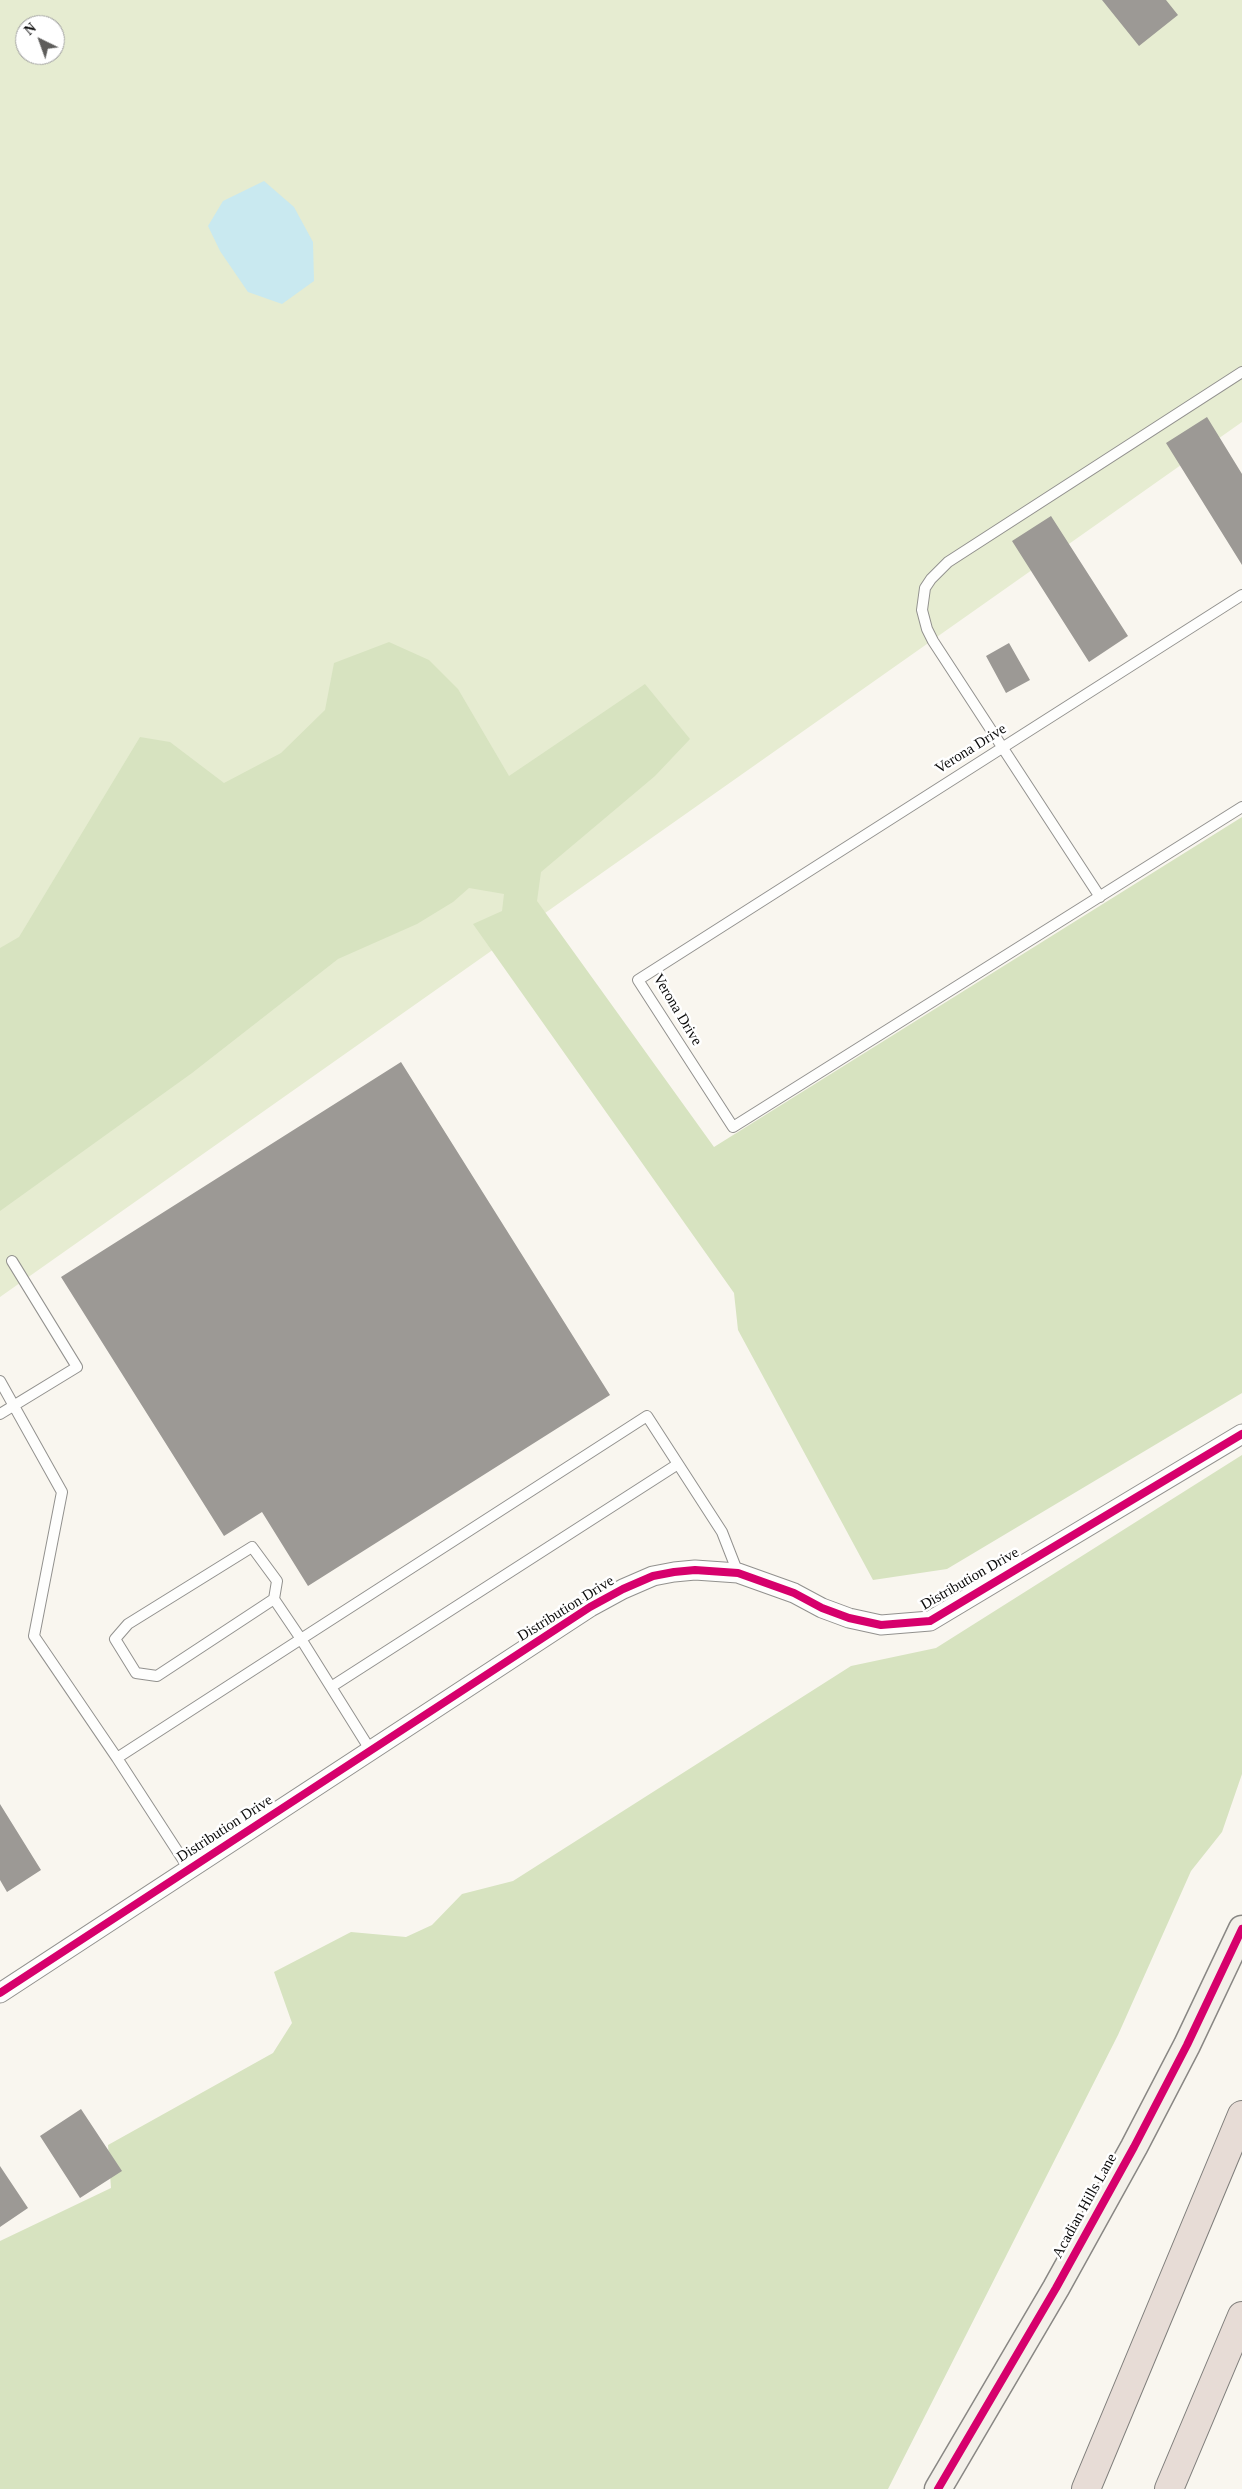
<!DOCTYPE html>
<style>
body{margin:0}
#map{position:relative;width:1242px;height:2489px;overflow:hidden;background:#f9f6ef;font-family:"Times New Roman",serif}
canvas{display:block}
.north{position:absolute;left:15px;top:15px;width:50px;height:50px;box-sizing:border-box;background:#fff;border:1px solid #9d9d9d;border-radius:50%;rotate:318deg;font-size:14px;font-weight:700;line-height:20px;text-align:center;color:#0b0b0b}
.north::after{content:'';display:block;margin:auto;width:18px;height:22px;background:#5e5d5b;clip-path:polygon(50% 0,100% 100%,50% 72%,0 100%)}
</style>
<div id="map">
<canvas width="1242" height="2489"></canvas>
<div class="north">N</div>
</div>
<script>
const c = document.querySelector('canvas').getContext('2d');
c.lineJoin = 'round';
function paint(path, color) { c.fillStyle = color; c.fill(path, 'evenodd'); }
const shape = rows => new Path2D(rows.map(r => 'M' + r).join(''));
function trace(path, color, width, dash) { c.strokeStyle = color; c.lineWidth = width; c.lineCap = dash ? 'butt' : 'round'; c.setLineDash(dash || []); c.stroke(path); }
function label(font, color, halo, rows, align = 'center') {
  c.font = font + ' "Times New Roman",serif'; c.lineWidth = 5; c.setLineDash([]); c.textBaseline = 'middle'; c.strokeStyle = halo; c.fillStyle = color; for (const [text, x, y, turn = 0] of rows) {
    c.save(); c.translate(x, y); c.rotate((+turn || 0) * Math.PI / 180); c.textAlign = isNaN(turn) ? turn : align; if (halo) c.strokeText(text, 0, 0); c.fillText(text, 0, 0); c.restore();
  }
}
paint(shape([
 [0,0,1242,0,1242,422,0,1297],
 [25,25,55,25,55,55,25,55]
]), '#e6ecd1');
paint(shape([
 [389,642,429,660,458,689,509,776,645,684,690,739,655,776,541,872,537,901,714,1147,1242,817,1242,1393,947,1569,873,1580,738,1330,734,1293,473,924,502,911,504,894,469,888,453,902,417,924,338,959,192,1073,0,1211,0,948,19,937,140,737,170,742,224,783,281,753,325,710,334,663],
 [1242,1455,1242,1774,1222,1832,1191,1871,1118,2035,888,2489,0,2489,0,2241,111,2188,108,2145,273,2053,292,2023,274,1972,351,1932,406,1937,432,1925,462,1894,513,1881,851,1666,936,1648]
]), '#d7e3c0');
paint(shape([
 [264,181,294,207,313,242,314,281,282,304,248,292,220,251,208,226,223,201]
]), '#c9e9f0');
paint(shape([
 [1102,0,1166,0,1178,15,1139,46],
 [1207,417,1242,474,1242,565,1166,443],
 [1051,516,1128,636,1089,662,1012,541],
 [1009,643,1030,680,1006,693,986,656],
 [401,1062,610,1395,308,1586,262,1512,224,1536,61,1277],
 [0,1804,41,1870,7,1892,0,1880],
 [81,2109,122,2171,80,2198,40,2136],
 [0,2166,28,2208,0,2227]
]), '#9c9995');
const lane = shape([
 [1242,595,638,980,733,1127,1242,807],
 [1100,897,933,641,927,629,922,610,925,588,931,579,948,562,1242,372],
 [0,1381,62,1492,34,1636,117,1758],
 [0,1414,77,1367,12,1261],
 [331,1687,678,1464],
 [371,1751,301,1639,647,1416,722,1532,738,1573],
 [189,1869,117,1758,301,1639,274,1599,157,1676,136,1673,115,1639,128,1624,252,1547,277,1581,274,1599]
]);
const street = shape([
 [0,1993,590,1607,623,1589,653,1576,674,1572,695,1570,738,1573,794,1593,822,1608,849,1618,881,1625,930,1621,1242,1434]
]);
const secondary = shape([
 [938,2489,1056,2288,1134,2147,1187,2045,1242,1929]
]);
const highway = shape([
 [1086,2489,1242,2115],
 [1169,2489,1242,2316]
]);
trace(lane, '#92918e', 12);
trace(street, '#92918e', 21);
trace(secondary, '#898784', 29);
trace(highway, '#7f7e7b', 30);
trace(lane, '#fefefd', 10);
trace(street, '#fefefd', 19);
trace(secondary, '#f3f0e9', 26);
trace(highway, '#e7dcd6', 28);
trace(shape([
 [0,1993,590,1607,623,1589,653,1576,674,1572,695,1570,738,1573,794,1593,822,1608,849,1618,881,1625,930,1621,1242,1434],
 [938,2489,1056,2288,1134,2147,1187,2045,1242,1929]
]), '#d6006c', 8);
label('15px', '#0b0b0b', '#fff', [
 ["Verona Drive",971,749,-32],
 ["Verona Drive",677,1010,59],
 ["Distribution Drive",970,1579,-30],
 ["Distribution Drive",566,1609,-32],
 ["Distribution Drive",225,1829,-33],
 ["Acadian Hills Lane",1085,2206,-61]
]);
</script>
